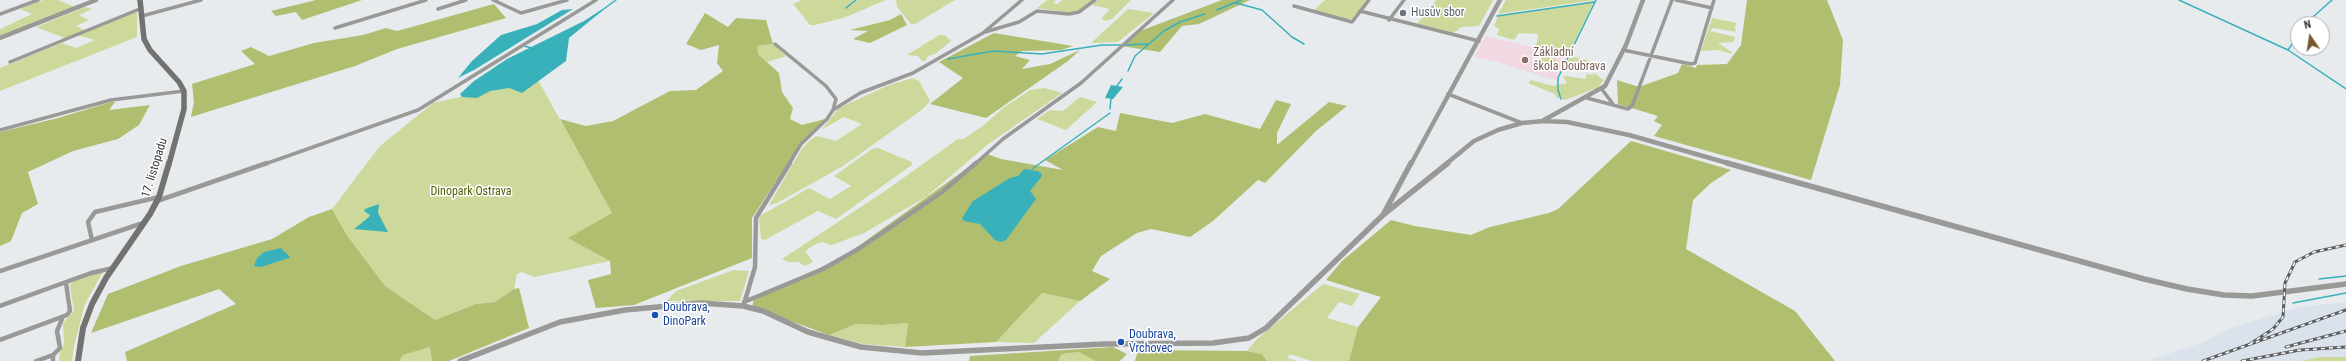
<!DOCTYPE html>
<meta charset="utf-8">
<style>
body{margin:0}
#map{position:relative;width:2346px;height:361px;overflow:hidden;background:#e8ebee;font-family:"Roboto Condensed",sans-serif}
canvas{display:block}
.north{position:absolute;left:2290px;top:16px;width:40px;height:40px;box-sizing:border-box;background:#fff;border:1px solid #afb0b0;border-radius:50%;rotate:347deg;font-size:11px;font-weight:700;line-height:16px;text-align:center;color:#38393a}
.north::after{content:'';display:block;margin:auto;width:14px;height:18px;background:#7a572f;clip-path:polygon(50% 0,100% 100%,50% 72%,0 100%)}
</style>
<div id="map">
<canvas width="2346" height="361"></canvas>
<div class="north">N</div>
</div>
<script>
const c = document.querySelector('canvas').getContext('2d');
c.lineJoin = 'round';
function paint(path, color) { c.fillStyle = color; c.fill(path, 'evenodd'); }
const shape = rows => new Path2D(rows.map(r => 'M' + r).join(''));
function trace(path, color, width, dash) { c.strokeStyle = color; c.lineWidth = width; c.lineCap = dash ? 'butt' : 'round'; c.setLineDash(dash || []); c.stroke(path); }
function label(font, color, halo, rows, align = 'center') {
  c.font = font + ' "Roboto Condensed",sans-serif'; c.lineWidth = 3; c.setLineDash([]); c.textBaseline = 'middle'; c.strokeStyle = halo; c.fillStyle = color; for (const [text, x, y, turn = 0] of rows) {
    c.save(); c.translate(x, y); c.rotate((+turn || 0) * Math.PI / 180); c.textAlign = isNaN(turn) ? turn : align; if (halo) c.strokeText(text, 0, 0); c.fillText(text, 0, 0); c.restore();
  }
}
paint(shape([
 [2346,302,2346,357,2320,357,2300,361,2147,361,2201,343,2230,328,2300,307]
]), '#dae2ec');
paint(shape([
 [1486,36,1568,55,1557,81,1497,62,1474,57]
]), '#f1d9e3');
paint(shape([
 [43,0,58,0,75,7,0,37,0,29,32,14,20,9],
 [802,0,854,0,845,9,856,0,886,0,846,17,815,25,810,25,793,4],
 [896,0,955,0,915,24,911,24,897,7],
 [1047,0,1056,0,1053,3,1057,4,1063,0,1093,0,1082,9,1071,13,1037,8],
 [1098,0,1131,0,1112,19,1106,21,1101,19,1110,9,1092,5],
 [1325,0,1368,0,1352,19,1348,20,1314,10],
 [1436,0,1493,0,1479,26,1461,27,1454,33,1417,24],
 [1506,0,1595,0,1498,14],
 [1594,2,1569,53,1536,46,1538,37,1537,34,1519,33,1514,40,1500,36,1497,35,1499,29,1494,26,1498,16],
 [85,7,92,9,79,15,89,20,76,26,86,31,137,12,137,37,0,91,0,68,62,43,76,48,95,40,77,35,67,39,36,27],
 [1128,9,1154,13,1118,42,1091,43],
 [1712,18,1737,23,1735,26,1736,32,1713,28,1710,31,1735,37,1734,42,1718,43,1732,52,1731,54,1719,50,1701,51],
 [939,35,945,35,951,41,935,54,928,56,925,61,922,61,918,56,907,55],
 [773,44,786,56,767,62,758,54,757,46],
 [1542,56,1556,59,1550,72,1537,69],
 [1571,56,1590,61,1588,68,1566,64],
 [1594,73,1604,80,1597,88,1565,100,1556,97,1555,94,1528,83,1531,80,1553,86,1567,83,1563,76,1565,76,1585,79,1587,74,1594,75],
 [913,78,919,81,930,101,923,109,843,166,777,203,769,205,801,150,810,140,817,136,836,141,862,124,844,117,821,130,839,108,889,85],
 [538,80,612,213,569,238,610,261,534,277,522,272,517,274,514,289,495,302,476,304,435,320,385,286,346,234,332,209,380,146,433,103],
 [1044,88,1062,93,987,145,926,197,864,233,832,245,822,242,816,244,805,251,813,262,805,266,798,262,789,262,782,259,885,191,958,139,963,139,984,125,1003,108,1030,90],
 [1080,97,1097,102,1066,130,1037,119,1050,110,1063,111],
 [878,148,912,162,912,165,836,219,818,211,765,240,761,239,759,219,760,216,809,188,830,199,851,186,834,176,872,149],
 [104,270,85,304,74,346,72,361,59,361,60,353,64,344,63,323,74,311,70,285,73,281],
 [734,270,749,271,740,301,667,301,676,291],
 [1323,284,1360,294,1352,306,1339,302,1327,318,1358,327,1349,361,1311,361,1290,354,1287,358,1297,361,1267,361,1262,354,1247,351,1257,339],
 [1042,293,1080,301,1034,343,996,342],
 [908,323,905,347,863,344,829,335,856,324,882,325],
 [430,347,432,361,399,361,403,355],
 [1079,352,1095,361,1058,361,1062,354],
 [2320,357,2346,357,2346,361,2300,361]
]), '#ccd99a');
paint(shape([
 [316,0,362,0,302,20,296,12,276,16,271,11],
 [1222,0,1250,0,1199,24,1182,26,1160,52,1121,46,1140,31],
 [1747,0,1827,0,1843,40,1840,85,1811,180,1654,136,1662,125,1654,121,1658,116,1618,104,1617,80,1639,87,1678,73,1682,64,1696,68,1697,65,1727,64,1741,45],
 [494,4,506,18,397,49,355,66,191,117,194,102,192,84,255,64,241,51,251,47,269,56,314,43,363,35,386,28,397,31],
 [705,13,728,27,736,18,766,20,773,44,757,46,758,54,779,73,782,92,793,108,790,119,802,125,825,119,803,140,752,218,752,258,634,305,596,308,588,280,611,274,610,261,568,238,612,213,560,119,586,126,613,121,670,91,696,90,723,71,717,63,719,45,701,50,686,44],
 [901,14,907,25,870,43,853,39,868,31,850,30,890,20],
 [994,33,1073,46,1061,50,1022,51,1015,56,1030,60,1022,69,1050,64,1080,50,1068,61,986,118,930,104,963,78,939,62],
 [1276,100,1291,104,1277,133,1277,145,1329,102,1347,106,1316,131,1265,183,1258,180,1213,221,1190,237,1151,229,1137,233,1101,256,1092,271,1110,279,1080,301,1042,293,996,342,905,347,908,323,882,325,856,324,829,335,752,307,754,299,843,257,987,154,1001,159,1063,170,1045,160,1098,127,1116,131,1120,113,1172,123,1205,114,1260,129],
 [111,102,115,102,109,110,150,105,139,125,118,139,73,151,28,172,38,204,22,213,11,241,0,246,0,132,58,118],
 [1631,141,1731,170,1711,183,1693,200,1686,249,1795,311,1835,361,1349,361,1358,327,1381,297,1326,280,1342,261,1391,220,1415,226,1471,235,1490,227,1549,213,1558,209],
 [332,209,346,234,385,286,435,320,476,304,495,302,514,289,519,288,529,328,449,361,432,361,430,347,403,355,399,361,127,361,125,352,236,304,219,289,91,333,108,294,181,266,272,239,309,217],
 [1113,347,1127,354,1120,361,1095,361,1079,352,1062,354,1058,361,969,361,970,356],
 [1138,350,1247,351,1262,354,1267,361,1135,361]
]), '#afbe6f');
paint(shape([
 [573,9,474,70,458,78,472,61,501,35,537,24,562,10],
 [601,10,602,11,569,38,566,61,522,93,509,88,490,91,477,98,462,97,460,94,474,81,507,59,584,21],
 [1111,85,1123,87,1113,99,1105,98],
 [1024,169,1037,171,1041,173,1042,176,1030,191,1036,199,1006,240,1001,242,995,240,980,224,964,221,962,218,973,201,1010,178,1018,176],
 [379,204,378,213,388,232,354,229,369,217,370,215,364,211,365,209],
 [281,248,290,257,289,258,261,267,254,266,257,258,264,252]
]), '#39b1ba');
trace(shape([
 [2179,0,2288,50,2346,89],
 [1236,3,1262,10,1292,37,1304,44],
 [846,8,856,0],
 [1217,10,1241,0],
 [601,11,616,0],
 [1497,16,1594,2],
 [2305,24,2332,0],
 [1124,45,1149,44],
 [524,46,532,48],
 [2288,50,2298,35],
 [948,59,993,51,1042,54,1102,45,1121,45],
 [1128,71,1135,56,1164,31,1180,22,1205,14],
 [1116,87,1122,79],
 [1561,99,1558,90,1558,78,1596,0],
 [1110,109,1111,98],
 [1032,169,1110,113],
 [2319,279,2346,276],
 [2293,303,2346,293]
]), '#39b1ba', 1.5);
trace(shape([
 [493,0,521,13,567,0],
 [1676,0,1712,8],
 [1294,6,1352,22,1369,0],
 [438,9,466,0],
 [1360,11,1479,41],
 [0,14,38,0],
 [142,16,201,0],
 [1389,20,1404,0],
 [335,28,426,0],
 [985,32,1019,22,1037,11,1069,14,1079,12,1095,0],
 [775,44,826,86,836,99,833,110,827,119,801,144,789,164],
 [1623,50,1691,64,1695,63,1714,0],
 [10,62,142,8],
 [1601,88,1613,104],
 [1448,94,1522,123],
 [1587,98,1628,109,1632,106,1672,0],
 [833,110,860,93,913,73,983,33,1022,0],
 [0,130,111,100,184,91],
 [265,164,418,110,596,0],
 [975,164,1003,139,1081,83,1173,0]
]), '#999997', 3.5);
trace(shape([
 [157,201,267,163],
 [92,240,88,222,95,212,159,197],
 [0,271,143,223],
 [744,302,823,269,860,248,942,192,976,163],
 [744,304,755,267,756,218,790,163],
 [0,306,91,273,113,268],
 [0,340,67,315,70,311,66,283],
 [36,361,53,355],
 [53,361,53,355,60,348,57,331,62,319]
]), '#999997', 4.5);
trace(shape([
 [0,38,96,0],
 [1544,120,1605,86,1626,45,1643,0],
 [1411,164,1500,0],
 [1446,164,1474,141,1498,130,1522,123,1544,121,1567,122,1629,135,1731,164]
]), '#999997', 4.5);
trace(shape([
 [1727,163,2144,279,2187,289,2224,295,2252,296,2346,284],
 [1384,213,1411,163],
 [460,361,560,322,625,310,701,303,743,306,763,311,808,332,861,347,922,353,1104,344,1213,343,1249,338,1266,328,1383,215,1448,163]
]), '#999997', 5.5);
trace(shape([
 [140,0,144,39,150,50,179,82,184,91,184,109,169,164]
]), '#727270', 5.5);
trace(shape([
 [78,361,83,328,92,304,106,278,150,214,159,197,169,163]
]), '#727270', 6);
const rail = shape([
 [2250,344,2273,329,2283,317,2285,283,2295,262,2314,252,2346,245],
 [2286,347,2346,331],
 [2203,361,2346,310],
 [2242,361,2300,350,2346,347]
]);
trace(rail, '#5c5e5f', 3);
trace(rail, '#fff', 1.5, [4]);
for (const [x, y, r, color] of [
 [1403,13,4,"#6b7280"],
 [1525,60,4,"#8d6e63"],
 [655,315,4,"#1a4fb4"],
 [1121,342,4,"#1a4fb4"]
]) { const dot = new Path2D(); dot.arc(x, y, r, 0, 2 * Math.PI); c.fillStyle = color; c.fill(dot); trace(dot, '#fff', 1.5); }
label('12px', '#5b616d', '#fff', [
 ["Husův sbor",1411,13]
], 'left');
label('12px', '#785e54', '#fff', [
 ["Základní",1533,53],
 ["škola Doubrava",1533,67]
], 'left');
label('12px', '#38393a', '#fff', [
 ["17. listopadu",155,168,-73]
]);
label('12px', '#535e00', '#fff', [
 ["Dinopark Ostrava",471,192]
]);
label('12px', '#164399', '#fff', [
 ["Doubrava,",663,308],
 ["DinoPark",663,322],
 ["Doubrava,",1129,335],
 ["Vrchovec",1129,349]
], 'left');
</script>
